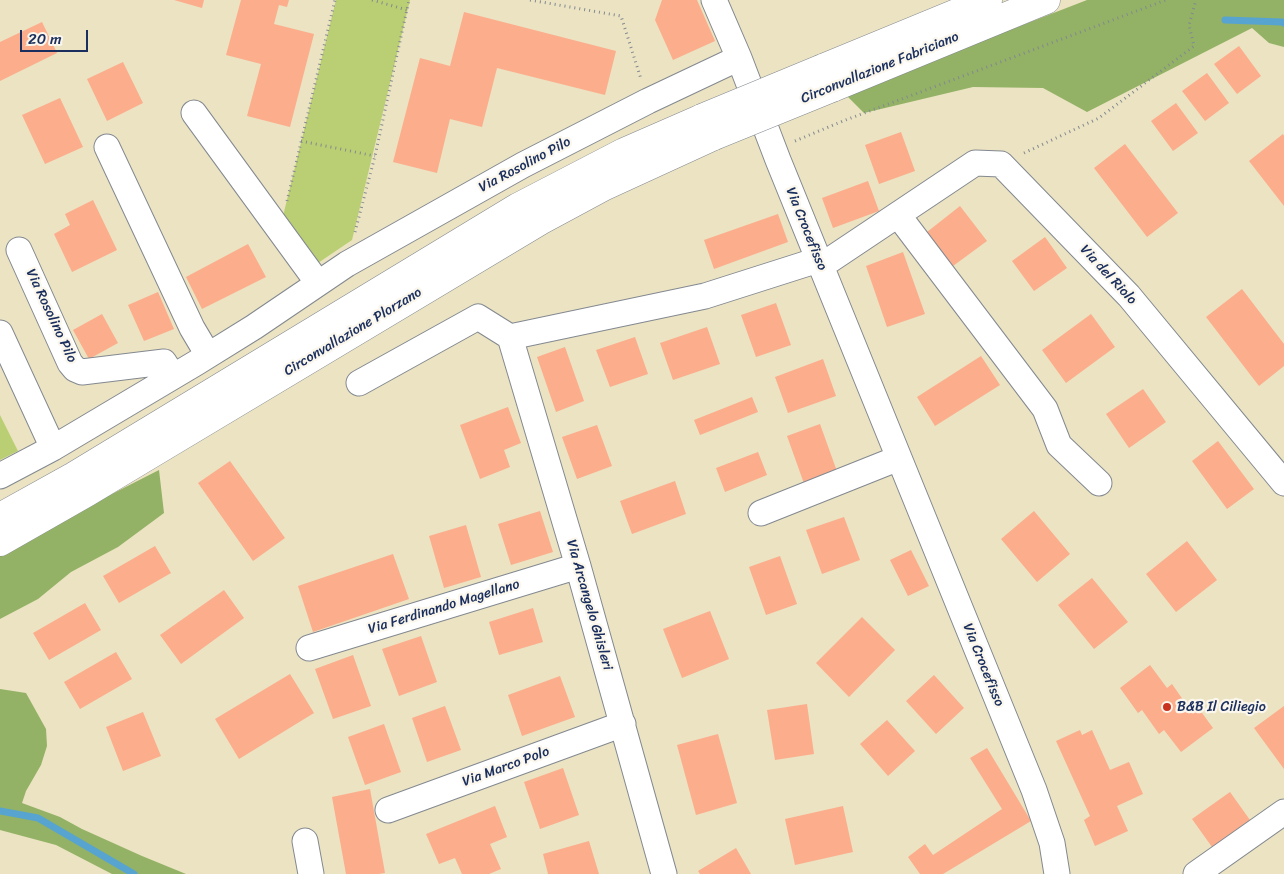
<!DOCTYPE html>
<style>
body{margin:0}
#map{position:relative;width:1284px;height:874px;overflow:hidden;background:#ebe3c2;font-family:Sriracha,sans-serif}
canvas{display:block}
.scale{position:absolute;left:20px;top:30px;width:68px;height:22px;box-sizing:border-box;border:2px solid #1b2f5e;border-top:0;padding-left:6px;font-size:15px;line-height:18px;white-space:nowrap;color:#1b2f5e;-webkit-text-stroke:4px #fbf7ec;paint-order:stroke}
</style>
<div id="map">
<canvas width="1284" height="874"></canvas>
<div class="scale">20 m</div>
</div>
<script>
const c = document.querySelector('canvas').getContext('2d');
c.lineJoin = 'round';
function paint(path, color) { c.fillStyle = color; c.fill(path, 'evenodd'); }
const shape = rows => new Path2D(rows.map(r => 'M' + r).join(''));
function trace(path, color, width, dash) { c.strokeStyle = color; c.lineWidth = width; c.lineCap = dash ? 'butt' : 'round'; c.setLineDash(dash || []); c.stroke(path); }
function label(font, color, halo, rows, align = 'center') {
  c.font = font + ' Sriracha,sans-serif'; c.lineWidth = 4.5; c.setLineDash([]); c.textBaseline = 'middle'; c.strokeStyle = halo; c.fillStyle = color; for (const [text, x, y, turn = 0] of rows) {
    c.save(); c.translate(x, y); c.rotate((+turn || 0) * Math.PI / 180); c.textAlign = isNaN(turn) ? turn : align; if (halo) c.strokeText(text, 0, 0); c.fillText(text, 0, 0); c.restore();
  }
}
paint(shape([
 [336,0,410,0,352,240,318,263,283,216],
 [0,415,18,451,0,460]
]), '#bacf73');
paint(shape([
 [1087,0,1284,0,1284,47,1269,43,1252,28,1087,112,1043,88,973,87,864,113,845,94],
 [159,470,164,513,118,547,71,572,38,599,0,619,0,551],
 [0,689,26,693,46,729,47,746,41,765,26,791,22,803,60,817,82,829,142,856,186,874,112,874,56,845,0,830]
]), '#93b265');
trace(shape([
 [1225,20,1282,22,1284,23],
 [0,811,38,818,134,874]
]), '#57a4d0', 7);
paint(shape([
 [174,0,204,0,202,8],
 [241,0,289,0,287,7,279,5,274,24,314,34,290,127,247,116,261,64,226,55],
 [662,0,697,0,715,41,673,60,655,20],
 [464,12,616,51,605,95,497,68,482,127,450,119,437,173,393,162,420,58,450,66],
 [42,22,57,53,0,81,0,42],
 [1239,46,1261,76,1237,94,1214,64],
 [123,62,143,103,107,121,87,79],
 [1207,73,1229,103,1205,121,1182,91],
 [60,98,83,147,45,164,22,115],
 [1176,103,1198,133,1173,151,1151,121],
 [901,132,915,171,879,184,865,145],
 [1283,134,1284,136,1284,206,1249,161],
 [1125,144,1178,213,1147,237,1094,168],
 [868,181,879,211,833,228,822,198],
 [93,200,117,250,72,272,54,234,70,225,65,214],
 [960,206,987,241,953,266,927,232],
 [778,214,788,242,714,269,704,240],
 [1045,237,1067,268,1034,291,1012,261],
 [248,244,266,277,202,309,186,277],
 [903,252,925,314,887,327,866,266],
 [1242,289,1284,344,1284,366,1259,386,1206,317],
 [158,292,174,329,144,341,128,305],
 [776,303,791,345,756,357,741,315],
 [102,314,118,343,89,359,73,330],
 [1091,314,1115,347,1066,383,1042,350],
 [707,327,720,364,673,380,660,343],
 [635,337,648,374,610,387,596,350],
 [565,347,584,401,556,412,537,357],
 [981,356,1000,385,935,426,917,397],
 [823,359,836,396,788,413,775,377],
 [1143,389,1166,422,1129,448,1106,414],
 [752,397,758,412,700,435,694,420],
 [508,407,521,443,504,450,510,467,480,479,460,425],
 [820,424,839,477,806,489,787,436],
 [597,425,612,466,577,479,562,437],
 [1218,441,1254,489,1227,509,1192,461],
 [758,452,767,475,725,492,716,468],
 [230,461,285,538,253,561,198,483],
 [675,481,686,514,632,534,620,501],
 [540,511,553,552,511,565,498,524],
 [1034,511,1070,554,1037,582,1001,539],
 [844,517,860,560,822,574,806,530],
 [466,525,481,577,444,588,429,536],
 [1187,541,1217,580,1176,612,1146,574],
 [155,546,171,573,119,603,103,576],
 [911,550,929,586,908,596,890,560],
 [393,554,409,599,313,632,298,586],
 [780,556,797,604,766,615,749,567],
 [1092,578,1128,622,1094,649,1058,605],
 [224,590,244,618,181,664,160,635],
 [85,603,101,630,49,660,33,633],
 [533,608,543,642,499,655,489,622],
 [710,611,729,659,682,678,663,629],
 [862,617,895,650,849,697,816,663],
 [421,636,437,682,399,696,382,649],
 [116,652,132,679,80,709,64,682],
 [353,655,371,706,333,719,315,669],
 [1150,665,1167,688,1172,684,1188,707,1194,702,1213,728,1181,752,1164,730,1159,734,1142,710,1138,713,1120,688],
 [290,674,314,713,239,759,215,719],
 [934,675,964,708,936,734,906,701],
 [560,676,575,717,522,736,508,695],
 [807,704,814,754,775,760,767,710],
 [445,706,461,750,427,762,412,718],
 [1284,706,1284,769,1254,728],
 [143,712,161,756,123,771,106,727],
 [887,720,915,751,888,776,860,744],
 [384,724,401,772,365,785,348,737],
 [1080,730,1082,735,1092,730,1110,770,1129,762,1143,794,1117,806,1128,831,1095,846,1084,820,1090,816,1056,741],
 [718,734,737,803,696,815,677,745],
 [987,748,1031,821,943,874,920,874,908,857,925,844,933,855,1002,809,970,758],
 [563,768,579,815,540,829,524,782],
 [370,789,385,873,378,874,346,874,332,797],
 [1230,792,1250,820,1212,847,1192,819],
 [495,806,507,837,490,844,501,869,489,874,462,874,455,858,439,864,426,834],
 [843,806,853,852,795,865,785,819],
 [589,841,599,874,548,874,543,854],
 [736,848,751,874,700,874,698,871]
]), '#fcad8c');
const minor = shape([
 [714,0,739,58,778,160,1034,790,1052,843,1057,874],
 [194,113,318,283],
 [107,147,192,328,208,355],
 [898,215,1045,409,1059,445,1099,483],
 [19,250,70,363,75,369,82,372,164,362,173,376],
 [821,266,975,163,1001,164,1129,296,1284,483],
 [0,333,53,448],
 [510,337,705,296,818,260],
 [359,383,478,317,510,337,578,566,664,874],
 [0,476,53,448,196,363,254,327,347,264,523,165,648,101,739,58],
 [761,513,899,458],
 [309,648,578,566],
 [388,810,623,724],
 [305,841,311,874],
 [1196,874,1284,812]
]);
const highway = shape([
 [823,68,988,0],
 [832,88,1046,0],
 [0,517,74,476,518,207,624,152,702,118],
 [0,542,86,493,540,221,605,186,714,136]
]);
trace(minor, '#838990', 27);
trace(highway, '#838990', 29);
trace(shape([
 [372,0,407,10],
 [530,0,621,16,641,79],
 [301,141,375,156],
 [795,141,843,121,1166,0],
 [1024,153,1099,118,1194,46,1189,25,1196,0],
 [287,201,335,0],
 [355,232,375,156,409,0]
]), '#838990', 3, [1, 4]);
trace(minor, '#fff', 25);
trace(highway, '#fff', 28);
const highwayBridge = shape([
 [702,118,823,68],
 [714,136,832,88]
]);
trace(highwayBridge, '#838990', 29, []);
trace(highwayBridge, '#fff', 28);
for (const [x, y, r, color] of [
 [1167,707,5,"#c8321e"]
]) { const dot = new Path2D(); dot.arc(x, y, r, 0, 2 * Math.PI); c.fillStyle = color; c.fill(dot); trace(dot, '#fbf7ec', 2); }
label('14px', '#1b2f5e', '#fbf7ec', [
 ["Circonvallazione Fabriciano",880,68,-22],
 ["Via Rosolino Pilo",525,165,-28],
 ["Via Crocefisso",806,229,68],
 ["Via del Riolo",1108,275,47],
 ["Via Rosolino Pilo",51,316,65],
 ["Circonvallazione Plorzano",353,332,-31],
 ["Via Arcangelo Ghisleri",589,605,74],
 ["Via Ferdinando Magellano",444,607,-17],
 ["Via Crocefisso",983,665,68],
 ["Via Marco Polo",506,767,-20]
]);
label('14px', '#1b2f5e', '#fbf7ec', [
 ["B&B Il Ciliegio",1177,707]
], 'left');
</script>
